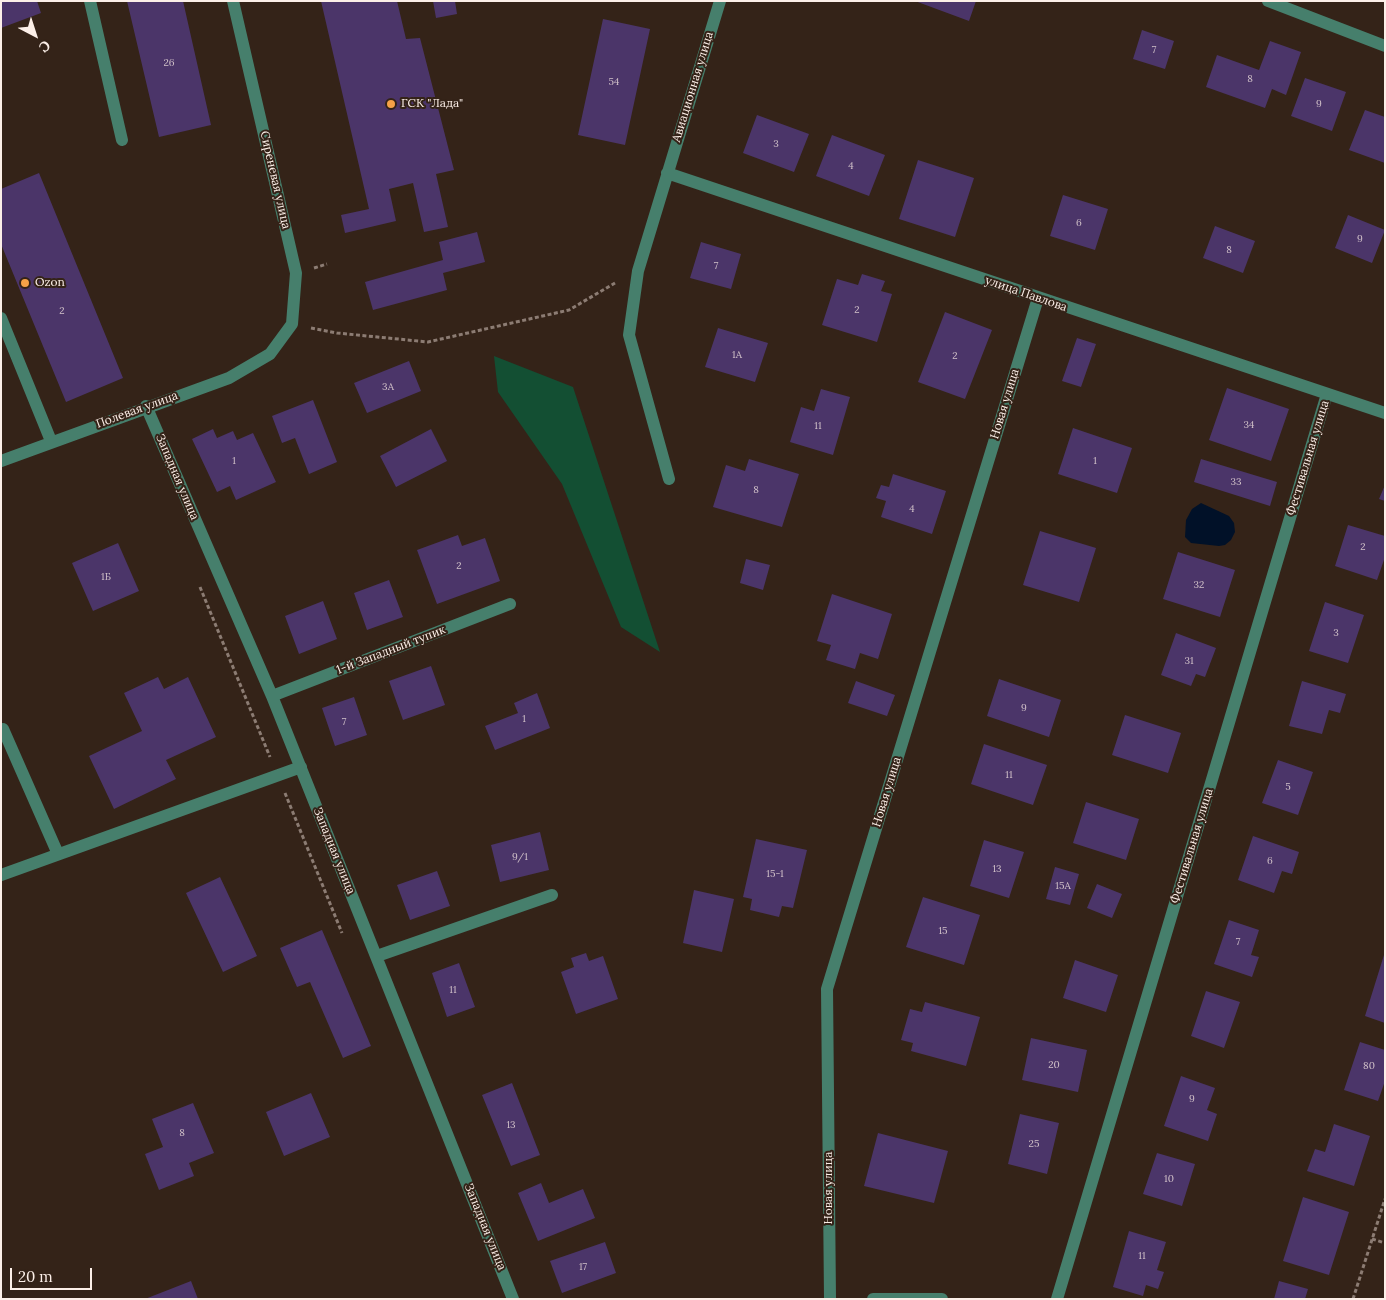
<!DOCTYPE html>
<meta charset="utf-8">
<style>
body{margin:0}
#map{position:relative;width:1386px;height:1300px;overflow:hidden;background:#342318;font-family:Lora,serif}
canvas{display:block}
.frame{position:absolute;inset:0;border:2px solid #fcefe8;pointer-events:none}
.north{position:absolute;left:10px;top:10px;width:50px;height:50px;-webkit-text-stroke:4px #342318;paint-order:stroke;rotate:140deg;font-size:14px;font-weight:700;line-height:20px;text-align:center;color:#fcefe8}
.north::after{content:'';display:block;margin:auto;width:18px;height:22px;background:#fcefe8;clip-path:polygon(50% 0,100% 100%,50% 72%,0 100%)}
.scale{position:absolute;left:10px;top:1268px;width:82px;height:22px;box-sizing:border-box;border:2px solid #fcefe8;border-top:0;padding-left:6px;font-size:15px;line-height:18px;white-space:nowrap;color:#fcefe8;-webkit-text-stroke:4px #342318;paint-order:stroke}
</style>
<div id="map">
<canvas width="1386" height="1300"></canvas>
<div class="frame"></div>
<div class="north">С</div>
<div class="scale">20 m</div>
</div>
<script>
const c = document.querySelector('canvas').getContext('2d');
c.lineJoin = 'round';
function paint(path, color) { c.fillStyle = color; c.fill(path, 'evenodd'); }
const shape = rows => new Path2D(rows.map(r => 'M' + r).join(''));
function trace(path, color, width, dash) { c.strokeStyle = color; c.lineWidth = width; c.lineCap = dash ? 'butt' : 'round'; c.setLineDash(dash || []); c.stroke(path); }
function label(font, color, halo, rows, align = 'center') {
  c.font = font + ' Lora,serif'; c.lineWidth = 4; c.setLineDash([]); c.textBaseline = 'middle'; c.strokeStyle = halo; c.fillStyle = color; for (const [text, x, y, turn = 0] of rows) {
    c.save(); c.translate(x, y); c.rotate((+turn || 0) * Math.PI / 180); c.textAlign = isNaN(turn) ? turn : align; if (halo) c.strokeText(text, 0, 0); c.fillText(text, 0, 0); c.restore();
  }
}
paint(shape([
 [494,356,573,387,660,652,621,627,562,484,498,392]
]), '#134f33');
paint(shape([
 [1201,503,1229,516,1234,523,1235,532,1231,540,1225,545,1219,546,1191,543,1185,537,1186,520,1192,509]
]), '#011128');
paint(shape([
 [1,1,37,1,41,13,1,28],
 [127,1,183,1,211,125,159,137],
 [321,1,397,1,406,39,420,38,454,170,436,174,448,227,424,232,413,183,389,189,396,221,345,233,341,215,369,209],
 [433,1,455,1,457,14,436,18],
 [915,1,976,1,969,21],
 [603,19,650,29,625,145,578,135],
 [1142,30,1174,41,1165,69,1133,59],
 [1270,41,1301,52,1286,95,1272,89,1265,108,1206,87,1217,55,1259,70],
 [1305,78,1346,92,1332,131,1291,116],
 [1365,110,1385,117,1385,163,1349,150],
 [757,115,809,134,794,172,743,153],
 [832,135,885,155,869,196,816,176],
 [918,160,974,178,955,237,899,219],
 [39,173,123,378,66,402,1,244,1,189],
 [1063,195,1108,209,1095,250,1050,236],
 [1348,215,1385,230,1372,263,1335,248],
 [1215,226,1255,241,1243,273,1203,258],
 [477,232,485,262,443,273,447,290,373,310,365,282,443,260,439,242],
 [701,242,741,254,731,289,690,278],
 [862,274,885,281,881,291,892,294,877,342,822,325,837,279,858,285],
 [945,312,992,330,965,399,918,382],
 [718,328,768,343,755,382,705,367],
 [1077,338,1096,344,1081,387,1062,381],
 [409,361,421,391,367,413,354,383],
 [1227,388,1289,409,1271,461,1209,440],
 [821,389,850,397,833,455,790,442,801,407,814,411],
 [313,400,337,462,309,474,295,438,282,443,272,416],
 [1073,428,1132,448,1117,493,1058,474],
 [213,429,217,438,233,431,237,440,253,433,276,482,236,500,230,486,217,492,192,439],
 [431,429,447,461,396,487,380,456],
 [749,459,799,474,782,527,713,507,726,465,745,471],
 [1201,459,1277,482,1270,506,1194,482],
 [893,474,946,491,932,534,881,517,886,501,876,498,881,485,889,487],
 [1385,485,1385,501,1379,499],
 [1348,525,1385,536,1385,557,1377,580,1335,566],
 [1040,531,1096,548,1079,602,1023,585],
 [458,535,462,546,485,538,500,581,437,604,417,550],
 [118,543,139,591,93,611,72,563],
 [1178,552,1235,570,1220,617,1163,599],
 [746,559,770,565,763,590,740,583],
 [389,580,403,617,367,630,354,593],
 [832,594,892,614,878,659,860,653,855,669,826,660,831,645,817,641],
 [323,601,337,639,299,654,285,616],
 [1325,602,1364,615,1348,663,1309,651],
 [1176,633,1216,648,1205,677,1196,674,1191,686,1161,675],
 [431,666,445,705,403,720,389,681],
 [158,677,164,689,188,677,216,737,166,760,176,779,114,809,89,756,142,731,124,693],
 [999,679,1061,700,1049,737,987,716],
 [856,681,895,695,887,716,848,703],
 [1302,681,1346,694,1340,713,1329,710,1322,734,1289,726],
 [537,693,550,728,495,750,485,726,518,713,514,703],
 [354,697,367,735,335,746,322,708],
 [1125,715,1181,733,1168,773,1112,755],
 [984,744,1047,765,1033,805,971,784],
 [1278,760,1313,772,1298,815,1262,803],
 [1086,802,1139,819,1126,860,1073,843],
 [540,832,549,870,500,882,491,845],
 [1253,836,1299,852,1292,874,1282,871,1274,893,1238,880],
 [756,839,807,850,793,908,782,906,779,917,750,910,752,899,743,897],
 [984,840,1024,852,1009,898,970,886],
 [1055,867,1079,874,1070,905,1046,899],
 [437,871,450,906,410,920,397,885],
 [220,877,257,956,223,972,186,893],
 [1097,884,1122,894,1112,918,1087,908],
 [694,890,734,899,722,952,683,943],
 [923,897,980,915,964,965,906,947],
 [1229,920,1259,930,1251,955,1259,957,1252,977,1214,964],
 [322,930,371,1046,343,1058,310,982,297,987,280,948],
 [586,953,589,961,603,956,618,999,576,1014,561,972,574,967,571,958],
 [1384,955,1385,955,1385,1023,1365,1016],
 [1075,960,1118,975,1106,1012,1063,998],
 [459,963,475,1007,447,1017,432,973],
 [1206,991,1240,1002,1224,1048,1191,1036],
 [925,1002,980,1017,966,1066,911,1051,913,1043,901,1040,910,1009,922,1012],
 [1031,1038,1087,1050,1078,1092,1022,1080],
 [1360,1042,1385,1050,1385,1081,1378,1101,1344,1090],
 [1181,1076,1215,1088,1207,1110,1217,1114,1208,1141,1164,1126],
 [512,1083,540,1155,511,1166,482,1095],
 [311,1093,330,1137,284,1156,266,1112],
 [193,1103,214,1153,189,1163,194,1176,159,1190,145,1154,163,1147,152,1119],
 [1020,1114,1059,1123,1047,1174,1008,1164],
 [1334,1124,1370,1136,1354,1186,1307,1171,1315,1149,1325,1152],
 [878,1133,948,1151,934,1203,864,1186],
 [1157,1153,1195,1164,1182,1206,1143,1194],
 [541,1183,549,1203,583,1189,595,1218,538,1241,518,1193],
 [1303,1197,1349,1212,1329,1275,1283,1261],
 [1129,1231,1166,1242,1157,1270,1164,1272,1158,1289,1146,1285,1143,1296,1113,1287],
 [605,1242,616,1273,562,1293,550,1261],
 [191,1281,198,1299,145,1299],
 [1279,1281,1308,1289,1305,1299,1274,1299]
]), '#4b3569');
trace(shape([
 [314,268,327,264],
 [311,328,337,333,428,342,569,310,615,283],
 [200,587,270,757],
 [285,793,342,933],
 [1372,1239,1385,1243],
 [1353,1299,1385,1199]
]), '#8c7c73', 3, [4, 2.5]);
trace(shape([
 [90,1,122,140],
 [1268,1,1385,46],
 [667,173,1385,413],
 [1,318,51,441],
 [146,406,272,696,513,1299],
 [1,461,229,378,270,354,292,324,296,273,233,1],
 [669,479,629,335,638,271,720,1],
 [272,696,510,604],
 [1,730,3,729,58,854],
 [1,875,301,767],
 [377,956,552,895],
 [830,1299,827,989,1038,298],
 [873,1299,942,1299],
 [1057,1299,1327,394]
]), '#467f6c', 12);
for (const [x, y, r, color] of [
 [391,104,5,"#f6a247"],
 [25,283,5,"#f6a247"]
]) { const dot = new Path2D(); dot.arc(x, y, r, 0, 2 * Math.PI); c.fillStyle = color; c.fill(dot); trace(dot, '#342318', 2); }
label('10px', '#d0c0c8', null, [
 ["7",1154,50],
 ["26",169,63],
 ["8",1250,79],
 ["54",614,82],
 ["9",1319,104],
 ["3",776,144],
 ["4",851,166],
 ["6",1079,223],
 ["9",1360,239],
 ["8",1229,250],
 ["7",716,266],
 ["2",857,310],
 ["2",62,311],
 ["1А",737,355],
 ["2",955,356],
 ["3А",388,387],
 ["34",1249,425],
 ["11",818,426],
 ["1",234,461],
 ["1",1095,461],
 ["33",1236,482],
 ["8",756,490],
 ["4",912,509],
 ["2",1363,547],
 ["2",459,566],
 ["1Б",106,577],
 ["32",1199,585],
 ["3",1336,633],
 ["31",1189,661],
 ["9",1024,708],
 ["1",524,719],
 ["7",344,722],
 ["11",1009,775],
 ["5",1288,787],
 ["9/1",520,857],
 ["6",1270,861],
 ["13",997,869],
 ["15-1",775,874],
 ["15А",1063,886],
 ["15",943,931],
 ["7",1238,942],
 ["11",453,990],
 ["20",1054,1065],
 ["80",1369,1066],
 ["9",1192,1099],
 ["13",511,1125],
 ["8",182,1133],
 ["25",1034,1144],
 ["10",1169,1179],
 ["11",1142,1256],
 ["17",583,1267]
]);
label('12px', '#fcefe8', '#342318', [
 ["Авиационная улица",693,87,-73],
 ["Сиреневая улица",275,180,77],
 ["улица Павлова",1026,294,19],
 ["Новая улица",1005,404,-73],
 ["Полевая улица",137,410,-20],
 ["Фестивальная улица",1308,458,-73],
 ["Западная улица",177,477,67],
 ["1-й Западный тупик",391,650,-21],
 ["Новая улица",887,792,-73],
 ["Фестивальная улица",1192,846,-73],
 ["Западная улица",334,851,68],
 ["Новая улица",829,1188,-90],
 ["Западная улица",485,1227,68]
]);
label('12px', '#fcefe8', '#342318', [
 ["ГСК \"Лада\"",401,104],
 ["Ozon",35,283]
], 'left');
</script>
